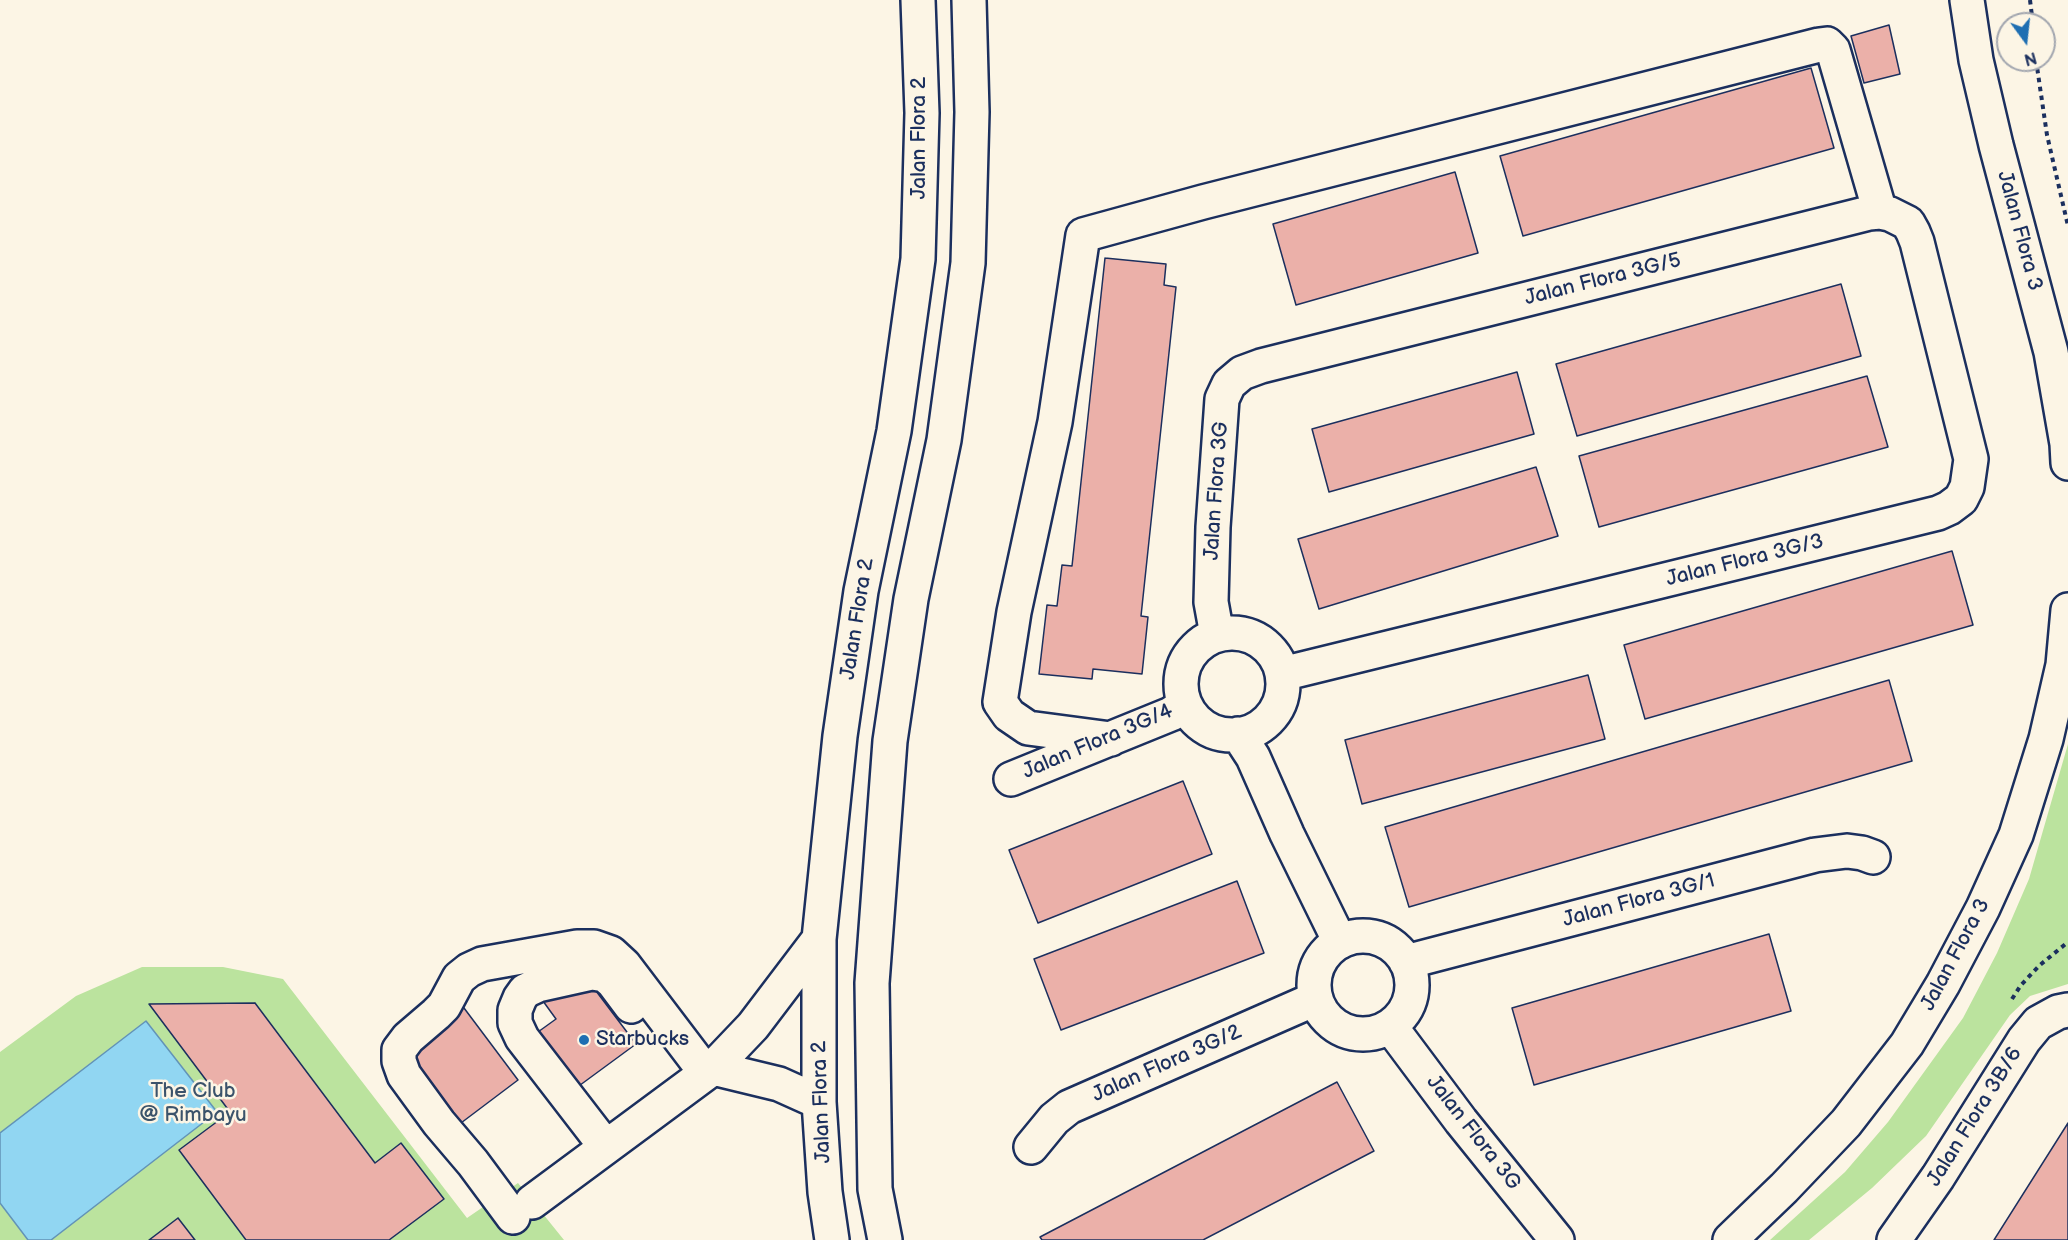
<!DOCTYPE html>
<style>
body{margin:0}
#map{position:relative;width:2068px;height:1240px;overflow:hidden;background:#fcf5e5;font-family:"Balsamiq Sans",sans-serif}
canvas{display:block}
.north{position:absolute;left:1996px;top:12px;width:60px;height:60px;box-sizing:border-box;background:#fcf5e5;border:2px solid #a2a6af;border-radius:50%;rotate:165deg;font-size:16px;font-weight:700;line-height:24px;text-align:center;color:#1b2f5e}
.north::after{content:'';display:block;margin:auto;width:21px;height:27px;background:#1f6fb2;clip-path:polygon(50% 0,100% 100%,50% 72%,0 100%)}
</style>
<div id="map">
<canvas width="2068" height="1240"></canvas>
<div class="north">N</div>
</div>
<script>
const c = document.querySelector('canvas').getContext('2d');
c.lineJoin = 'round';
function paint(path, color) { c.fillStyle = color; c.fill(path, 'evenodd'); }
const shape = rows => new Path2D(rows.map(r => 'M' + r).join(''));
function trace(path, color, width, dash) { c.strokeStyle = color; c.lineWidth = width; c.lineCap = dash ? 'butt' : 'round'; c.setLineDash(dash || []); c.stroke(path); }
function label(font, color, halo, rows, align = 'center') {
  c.font = font + ' "Balsamiq Sans",sans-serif'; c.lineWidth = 5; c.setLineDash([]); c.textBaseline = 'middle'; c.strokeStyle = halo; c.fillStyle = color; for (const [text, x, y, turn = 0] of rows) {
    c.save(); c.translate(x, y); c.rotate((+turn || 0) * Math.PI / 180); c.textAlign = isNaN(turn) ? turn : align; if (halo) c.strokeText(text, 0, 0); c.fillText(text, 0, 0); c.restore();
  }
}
paint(shape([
 [2068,744,2068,984,2030,996,2010,1015,1926,1136,1872,1188,1809,1240,1770,1240,1845,1172,1888,1122,1963,1018,1997,953,2029,879],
 [142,967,223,967,283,979,467,1218,518,1183,564,1240,0,1240,0,1052,76,996]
]), '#bbe39e');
const water = shape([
 [146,1021,217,1112,51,1240,28,1240,0,1203,0,1133,146,1021]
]);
paint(water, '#91d6f2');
trace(water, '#6293b7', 1.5);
const building = shape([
 [1889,25,1900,74,1864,83,1851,36,1889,25],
 [1811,68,1834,148,1523,236,1500,156,1811,68],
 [1455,172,1478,253,1296,305,1273,224,1455,172],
 [1105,258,1166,264,1164,285,1176,287,1141,616,1148,617,1142,674,1093,669,1092,679,1039,674,1047,605,1057,606,1062,565,1072,566,1105,258],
 [1841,284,1861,356,1577,436,1556,364,1841,284],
 [1517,372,1534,434,1329,492,1312,429,1517,372],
 [1867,376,1888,447,1599,527,1579,456,1867,376],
 [1536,467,1558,536,1319,609,1298,539,1536,467],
 [1952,551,1973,625,1645,719,1624,645,1952,551],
 [1588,675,1605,739,1362,804,1345,740,1588,675],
 [1889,680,1912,761,1409,907,1385,827,1889,680],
 [1183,781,1212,854,1038,923,1009,850,1183,781],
 [1237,881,1264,953,1061,1030,1034,959,1237,881],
 [1769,934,1791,1011,1534,1085,1512,1008,1769,934],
 [590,983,636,1044,572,1091,531,1037,556,1019,535,990,590,983],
 [255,1003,375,1163,401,1143,444,1199,389,1240,246,1240,179,1150,230,1112,149,1004,255,1003],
 [461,1004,518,1080,453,1129,412,1075,421,1068,405,1046,461,1004],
 [1337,1082,1374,1151,1203,1240,1042,1240,1040,1237,1337,1082],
 [2068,1123,2068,1240,1994,1240,2068,1123],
 [178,1218,195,1240,149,1240,178,1218]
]);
paint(building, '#ebb0a9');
trace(building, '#1b2f5e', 1.5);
const minor = shape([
 [1967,0,1976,60,1996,145,2051,352,2067,444,2068,463],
 '1181 684a51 51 0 1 1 102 0a51 51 0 1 1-102 0Z',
 [1217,635,1211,602,1213,527,1222,399,1229,384,1242,373,1261,366,1869,213,1880,212,1890,214,1908,223,1913,232,1917,242,1971,459,1967,487,1961,499,1949,508,1938,513,1282,674],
 [1238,734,1253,757,1287,834,1340,942],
 [1111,739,1028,728,1009,715,1000,702,1014,612,1055,422,1083,235,1203,202,1819,45,1827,44,1833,50,1880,212],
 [1011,779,1171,714,1185,705],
 '1314 985a49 49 0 1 1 98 0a49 49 0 1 1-98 0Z',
 [1406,962,1815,855,1847,851,1862,853,1873,857],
 [1390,1026,1461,1121,1557,1240],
 [713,1068,779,1084,819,1102],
 [606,1147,522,1038,515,1023,515,1010,520,998,525,991,538,985,592,973,605,975,613,982,631,1006],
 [1031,1147,1054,1119,1069,1107,1315,999],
 [532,1202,713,1068,753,1026,819,939],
 [513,1217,473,1163,439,1123,404,1075,399,1061,399,1050,408,1038,436,1014,444,1006,459,978,469,970,482,964,577,947,594,947,611,953,624,965,706,1073],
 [832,1240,825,1192,819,1102,819,939,840,736,861,591,894,431,918,259,922,113,918,0],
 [885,1240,875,1189,872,983,890,741,911,599,944,440,968,263,972,112,969,0],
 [1730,1240,1784,1188,1846,1123,1907,1044,1943,984,1983,908,2016,835,2046,739,2063,665,2068,610],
 [1894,1240,1938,1177,2024,1040,2038,1023,2058,1012,2068,1010]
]);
trace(minor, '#1b2f5e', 38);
trace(shape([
 [2030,0,2033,24],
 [2036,60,2047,135,2068,226],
 [2012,999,2021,985,2040,965,2068,942]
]), '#1b2f5e', 4, [4.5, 4.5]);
trace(minor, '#fcf5e5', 33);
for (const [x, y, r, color] of [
 [584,1040,6,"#1f6fb2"]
]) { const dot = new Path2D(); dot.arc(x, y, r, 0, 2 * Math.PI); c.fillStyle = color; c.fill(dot); trace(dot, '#fcf5e5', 2); }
label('21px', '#1b2f5e', '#fcf5e5', [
 ["Jalan Flora 2",920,138,-90],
 ["Jalan Flora 3",2019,231,75],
 ["Jalan Flora 3G/5",1603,280,-14],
 ["Jalan Flora 3G",1217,491,-86],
 ["Jalan Flora 3G/3",1745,561,-14],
 ["Jalan Flora 2",858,619,-81],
 ["Jalan Flora 3G/4",1098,742,-23],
 ["Jalan Flora 3G/1",1639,901,-15],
 ["Jalan Flora 3",1956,955,-62],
 ["Jalan Flora 3G/2",1167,1064,-24],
 ["Jalan Flora 2",822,1102,-92],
 ["Jalan Flora 3B/6",1975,1117,-58],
 ["Jalan Flora 3G",1473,1133,52]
]);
label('21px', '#1b2f5e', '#fcf5e5', [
 ["Starbucks",596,1040]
], 'left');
label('21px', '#3b536b', '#fcf5e5', [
 ["The Club",193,1092],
 ["@ Rimbayu",193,1116]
]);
</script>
